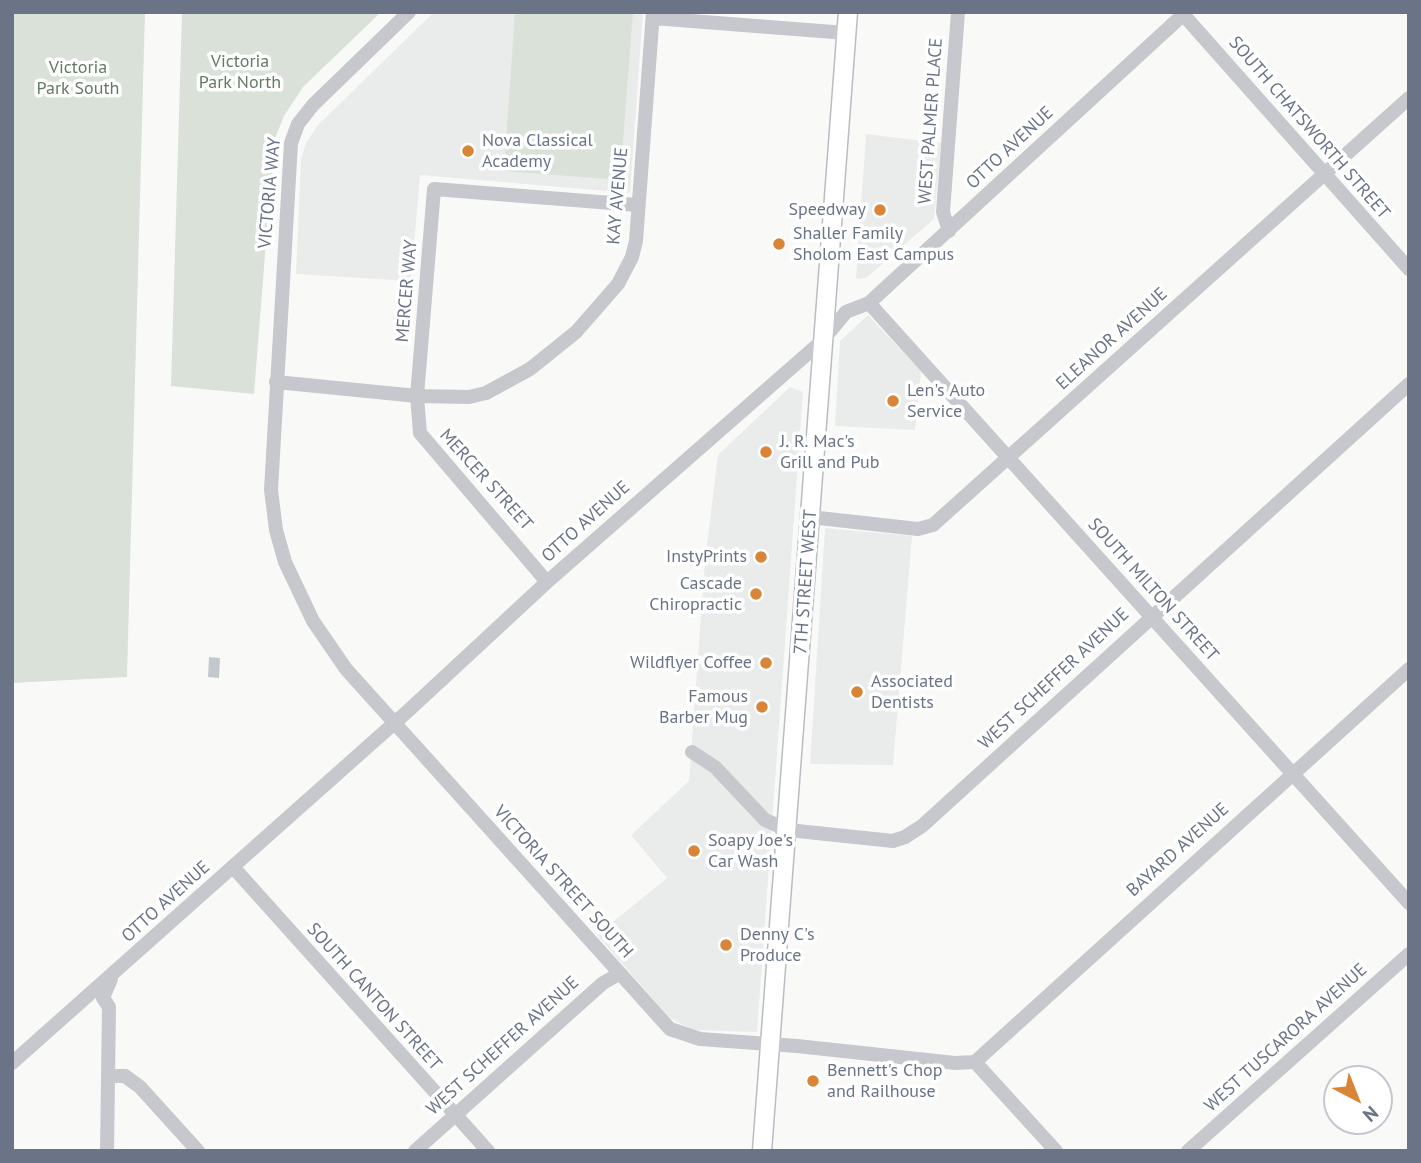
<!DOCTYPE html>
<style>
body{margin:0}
#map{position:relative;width:1421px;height:1163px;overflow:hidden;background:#f9faf8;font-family:"PT Sans",sans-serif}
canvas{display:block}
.frame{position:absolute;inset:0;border:14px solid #6b7487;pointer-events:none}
.north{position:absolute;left:1323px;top:1065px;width:70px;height:70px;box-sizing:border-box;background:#fff;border:2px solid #c4c7cf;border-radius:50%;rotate:138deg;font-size:19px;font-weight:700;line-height:28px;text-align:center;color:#6b7487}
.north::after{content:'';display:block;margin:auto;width:24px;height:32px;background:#da8437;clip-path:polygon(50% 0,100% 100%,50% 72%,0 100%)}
</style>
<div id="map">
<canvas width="1421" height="1163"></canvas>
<div class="frame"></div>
<div class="north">N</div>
</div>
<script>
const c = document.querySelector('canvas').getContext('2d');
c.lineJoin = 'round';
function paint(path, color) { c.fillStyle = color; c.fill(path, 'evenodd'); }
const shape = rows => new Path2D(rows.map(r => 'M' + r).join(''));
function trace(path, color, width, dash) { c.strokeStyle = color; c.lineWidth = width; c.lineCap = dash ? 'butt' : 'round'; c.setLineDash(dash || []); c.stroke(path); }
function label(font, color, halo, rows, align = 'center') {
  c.font = font + ' "PT Sans",sans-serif'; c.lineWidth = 7; c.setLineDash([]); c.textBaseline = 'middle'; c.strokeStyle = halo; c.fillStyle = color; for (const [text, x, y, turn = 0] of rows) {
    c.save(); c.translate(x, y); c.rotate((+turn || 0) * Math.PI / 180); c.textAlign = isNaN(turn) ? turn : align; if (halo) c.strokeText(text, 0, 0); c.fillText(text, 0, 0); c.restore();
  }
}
paint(shape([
 [434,12,643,12,630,193,420,175,411,281,296,274,301,159,306,143,318,125],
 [866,134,941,143,934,219,866,278,856,279],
 [868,315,921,371,915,430,835,426,840,341],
 [790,387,803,392,757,1032,692,1030,669,1017,597,935,667,878,631,835,689,781,705,561,718,455],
 [825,528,912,536,893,765,810,764]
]), '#eaebeb');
paint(shape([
 [12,12,145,12,127,677,12,683],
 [182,12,381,12,303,87,284,116,274,141,254,394,171,386],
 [515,12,633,12,620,180,504,171]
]), '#dae1d9');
paint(shape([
 [209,657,220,658,219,678,208,677]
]), '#c2c8ce');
const major = shape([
 [762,1151,848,12]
]);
trace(major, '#b9bcc1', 21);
trace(shape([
 [409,12,313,105,298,124,291,143,271,490,276,530,285,562,313,621,346,669,670,1029,700,1039,797,1046,955,1063,975,1062,1056,1151],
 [1181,12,1409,269],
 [653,18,846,33],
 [949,231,943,212,958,12],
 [869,303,1409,903],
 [276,382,417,396,469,397,486,393,530,369,576,332,618,284,632,257,636,241,653,12],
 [810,517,918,529,933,525,1409,98],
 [547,582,420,433,417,396,434,189,637,205],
 [692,752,715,767,765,820,788,830,893,841,905,837,922,826,1409,384],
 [233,867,488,1151],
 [975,1062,1409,669],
 [12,1063,409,710,547,582,822,341,846,312,869,303,1186,12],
 [108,1076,125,1076,140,1087,198,1151],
 [107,1151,109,1007,103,998,111,979],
 [415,1151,603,983,619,974],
 [1188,1151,1409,954]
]), '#c6c8cd', 14);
trace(major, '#fff', 18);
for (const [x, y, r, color] of [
 [468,151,7,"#da8437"],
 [880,210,7,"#da8437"],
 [779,244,7,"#da8437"],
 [893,401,7,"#da8437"],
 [766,452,7,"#da8437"],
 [761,557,7,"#da8437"],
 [756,594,7,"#da8437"],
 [766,663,7,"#da8437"],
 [857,692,7,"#da8437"],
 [762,707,7,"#da8437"],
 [694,851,7,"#da8437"],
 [726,945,7,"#da8437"],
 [813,1081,7,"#da8437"]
]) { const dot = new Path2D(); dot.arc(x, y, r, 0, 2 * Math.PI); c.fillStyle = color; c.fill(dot); trace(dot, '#fff', 2.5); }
label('18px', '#657a66', '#fff', [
 ["Victoria",240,62],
 ["Park North",240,83],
 ["Victoria",78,68],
 ["Park South",78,89]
]);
label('18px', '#6b7487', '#fff', [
 ["WEST PALMER PLACE",931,121,-86],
 ["SOUTH CHATSWORTH STREET",1309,128,49],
 ["OTTO AVENUE",1010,148,-43],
 ["VICTORIA WAY",270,193,-85],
 ["KAY AVENUE",618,196,-85],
 ["MERCER WAY",407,291,-85],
 ["ELEANOR AVENUE",1112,339,-42],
 ["MERCER STREET",486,480,48],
 ["OTTO AVENUE",586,522,-42],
 ["7TH STREET WEST",806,582,-86],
 ["SOUTH MILTON STREET",1153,590,48],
 ["WEST SCHEFFER AVENUE",1054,679,-43],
 ["BAYARD AVENUE",1178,850,-42],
 ["VICTORIA STREET SOUTH",563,882,48],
 ["OTTO AVENUE",166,902,-42],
 ["SOUTH CANTON STREET",374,997,48],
 ["WEST TUSCARORA AVENUE",1286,1038,-42],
 ["WEST SCHEFFER AVENUE",503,1046,-42]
]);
label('18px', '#6b7487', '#fff', [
 ["Nova Classical",482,141],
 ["Academy",482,162],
 ["Speedway",866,210,"right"],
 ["Shaller Family",793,234],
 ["Sholom East Campus",793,255],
 ["Len's Auto",907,391],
 ["Service",907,412],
 ["J. R. Mac's",780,442],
 ["Grill and Pub",780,463],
 ["InstyPrints",747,557,"right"],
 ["Cascade",742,584,"right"],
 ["Chiropractic",742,605,"right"],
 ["Wildflyer Coffee",752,663,"right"],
 ["Associated",871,682],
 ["Dentists",871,703],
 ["Famous",748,697,"right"],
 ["Barber Mug",748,718,"right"],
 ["Soapy Joe's",708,841],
 ["Car Wash",708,862],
 ["Denny C's",740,935],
 ["Produce",740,956],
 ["Bennett's Chop",827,1071],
 ["and Railhouse",827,1092]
], 'left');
</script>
